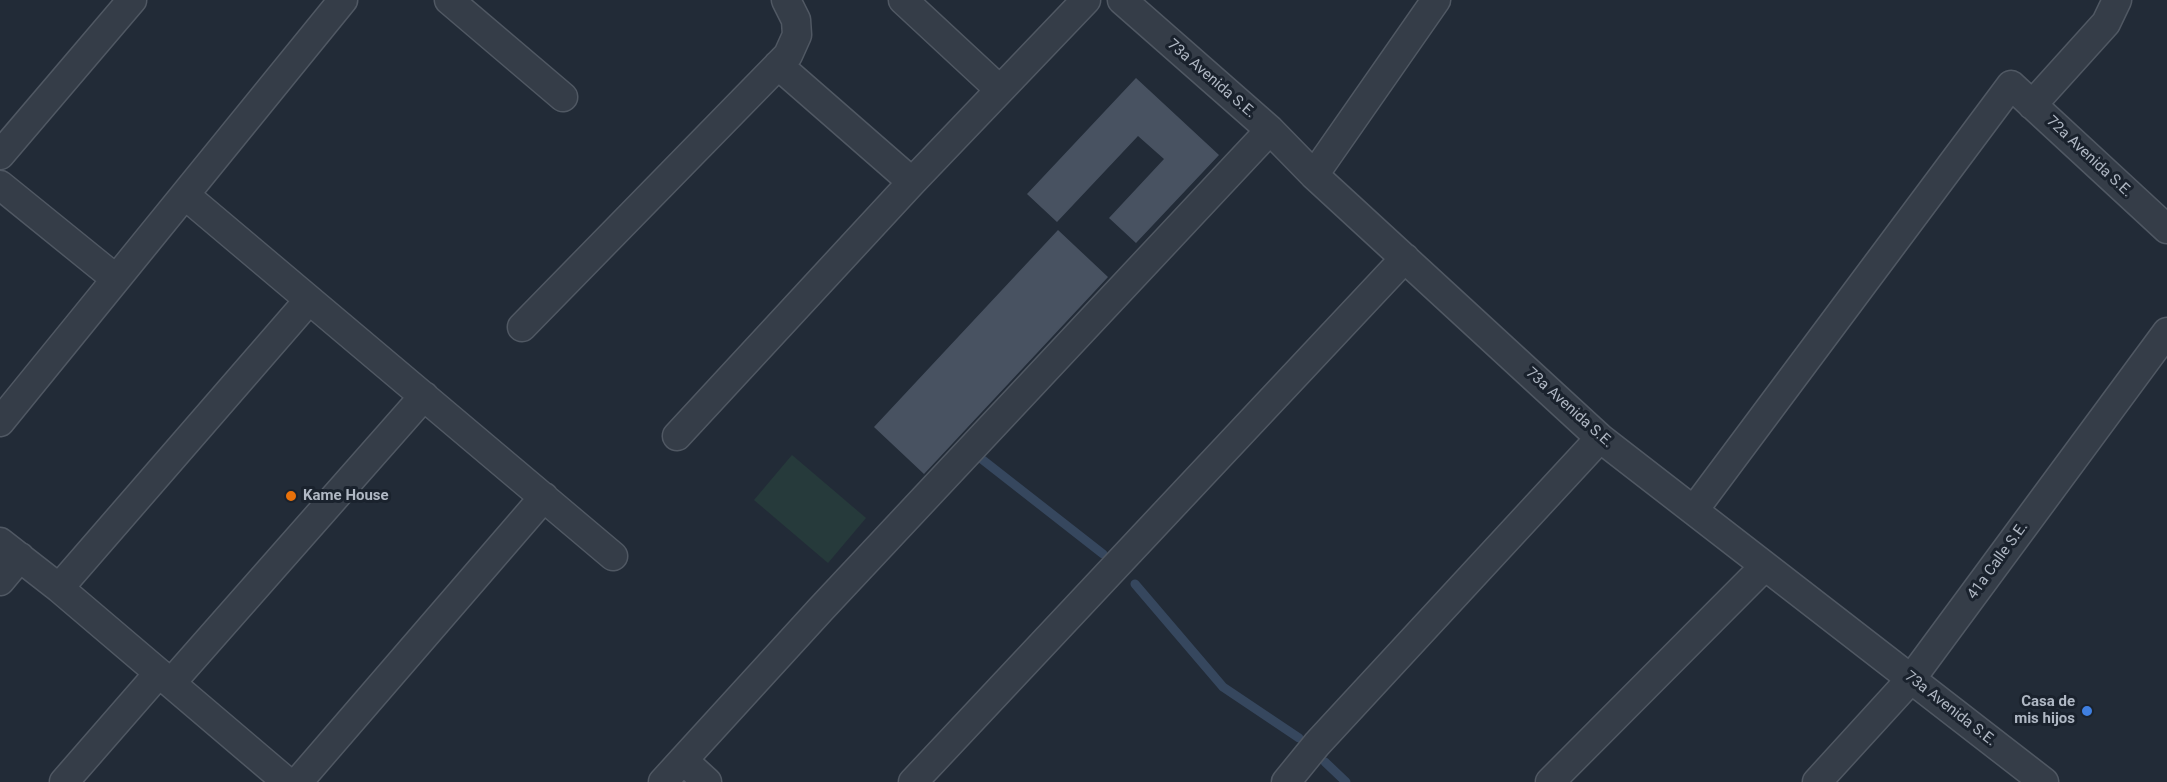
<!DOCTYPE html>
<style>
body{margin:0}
canvas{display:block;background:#222b37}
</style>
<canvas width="2167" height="782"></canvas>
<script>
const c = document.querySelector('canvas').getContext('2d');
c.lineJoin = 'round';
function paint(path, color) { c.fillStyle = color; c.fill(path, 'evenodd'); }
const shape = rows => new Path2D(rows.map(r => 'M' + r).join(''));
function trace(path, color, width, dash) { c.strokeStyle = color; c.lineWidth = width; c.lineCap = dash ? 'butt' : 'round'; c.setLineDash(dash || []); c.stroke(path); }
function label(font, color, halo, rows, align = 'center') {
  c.font = font + ' Roboto,sans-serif'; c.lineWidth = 6; c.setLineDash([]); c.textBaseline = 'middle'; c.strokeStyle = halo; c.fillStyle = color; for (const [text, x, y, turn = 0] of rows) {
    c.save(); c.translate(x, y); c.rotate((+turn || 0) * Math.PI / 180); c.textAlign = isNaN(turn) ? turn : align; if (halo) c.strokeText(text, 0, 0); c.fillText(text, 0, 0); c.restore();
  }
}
paint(shape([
 [792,455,866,518,828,563,754,500]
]), '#263a3b');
trace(shape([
 [979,457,1103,554],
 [1135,584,1223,687,1299,738],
 [1325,762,1346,782]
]), '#36475e', 9);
paint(shape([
 [1136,78,1219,155,1136,243,1109,218,1164,159,1138,136,1057,222,1027,194],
 [1058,230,1108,277,924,474,874,427]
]), '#485261');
const street = shape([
 [449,0,563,97],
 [903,0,1000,90],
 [1122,0,1270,130,1314,175,1600,438,2044,782],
 [778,65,912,182],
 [2032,105,2106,23,2117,0],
 [0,155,132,0],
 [1314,175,1436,0],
 [0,185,116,279],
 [185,195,613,556],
 [522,327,788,55,797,35,796,20,786,0],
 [0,422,343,0],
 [677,436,912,182,1086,0],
 [1694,510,2011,85,2167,229],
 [0,542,59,588,287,782],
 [0,581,20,557],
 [59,588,309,300],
 [171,683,424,396],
 [683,760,707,782],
 [64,782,159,673],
 [298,782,544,497],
 [663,782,821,609,1270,130],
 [913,782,1405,258],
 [1286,782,1317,744,1600,438],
 [1550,782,1765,566],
 [1817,782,1911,679,2167,332]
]);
trace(street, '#505863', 31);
trace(street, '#353d48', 28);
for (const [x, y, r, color] of [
 [291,496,6,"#e8710a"],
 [2087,711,6,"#3f7fe0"]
]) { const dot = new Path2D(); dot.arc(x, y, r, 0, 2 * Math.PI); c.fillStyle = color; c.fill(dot); trace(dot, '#1a222d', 2); }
label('15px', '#b0b8c4', '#1a222d', [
 ["73a Avenida S.E.",1211,79,41],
 ["72a Avenida S.E.",2089,157,43],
 ["73a Avenida S.E.",1569,408,42],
 ["41a Calle S.E.",1998,561,-54],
 ["73a Avenida S.E.",1950,709,38]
]);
label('bold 15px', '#b0b8c4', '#1a222d', [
 ["Kame House",303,496],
 ["Casa de",2075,702,"right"],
 ["mis hijos",2075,719,"right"]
], 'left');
</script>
